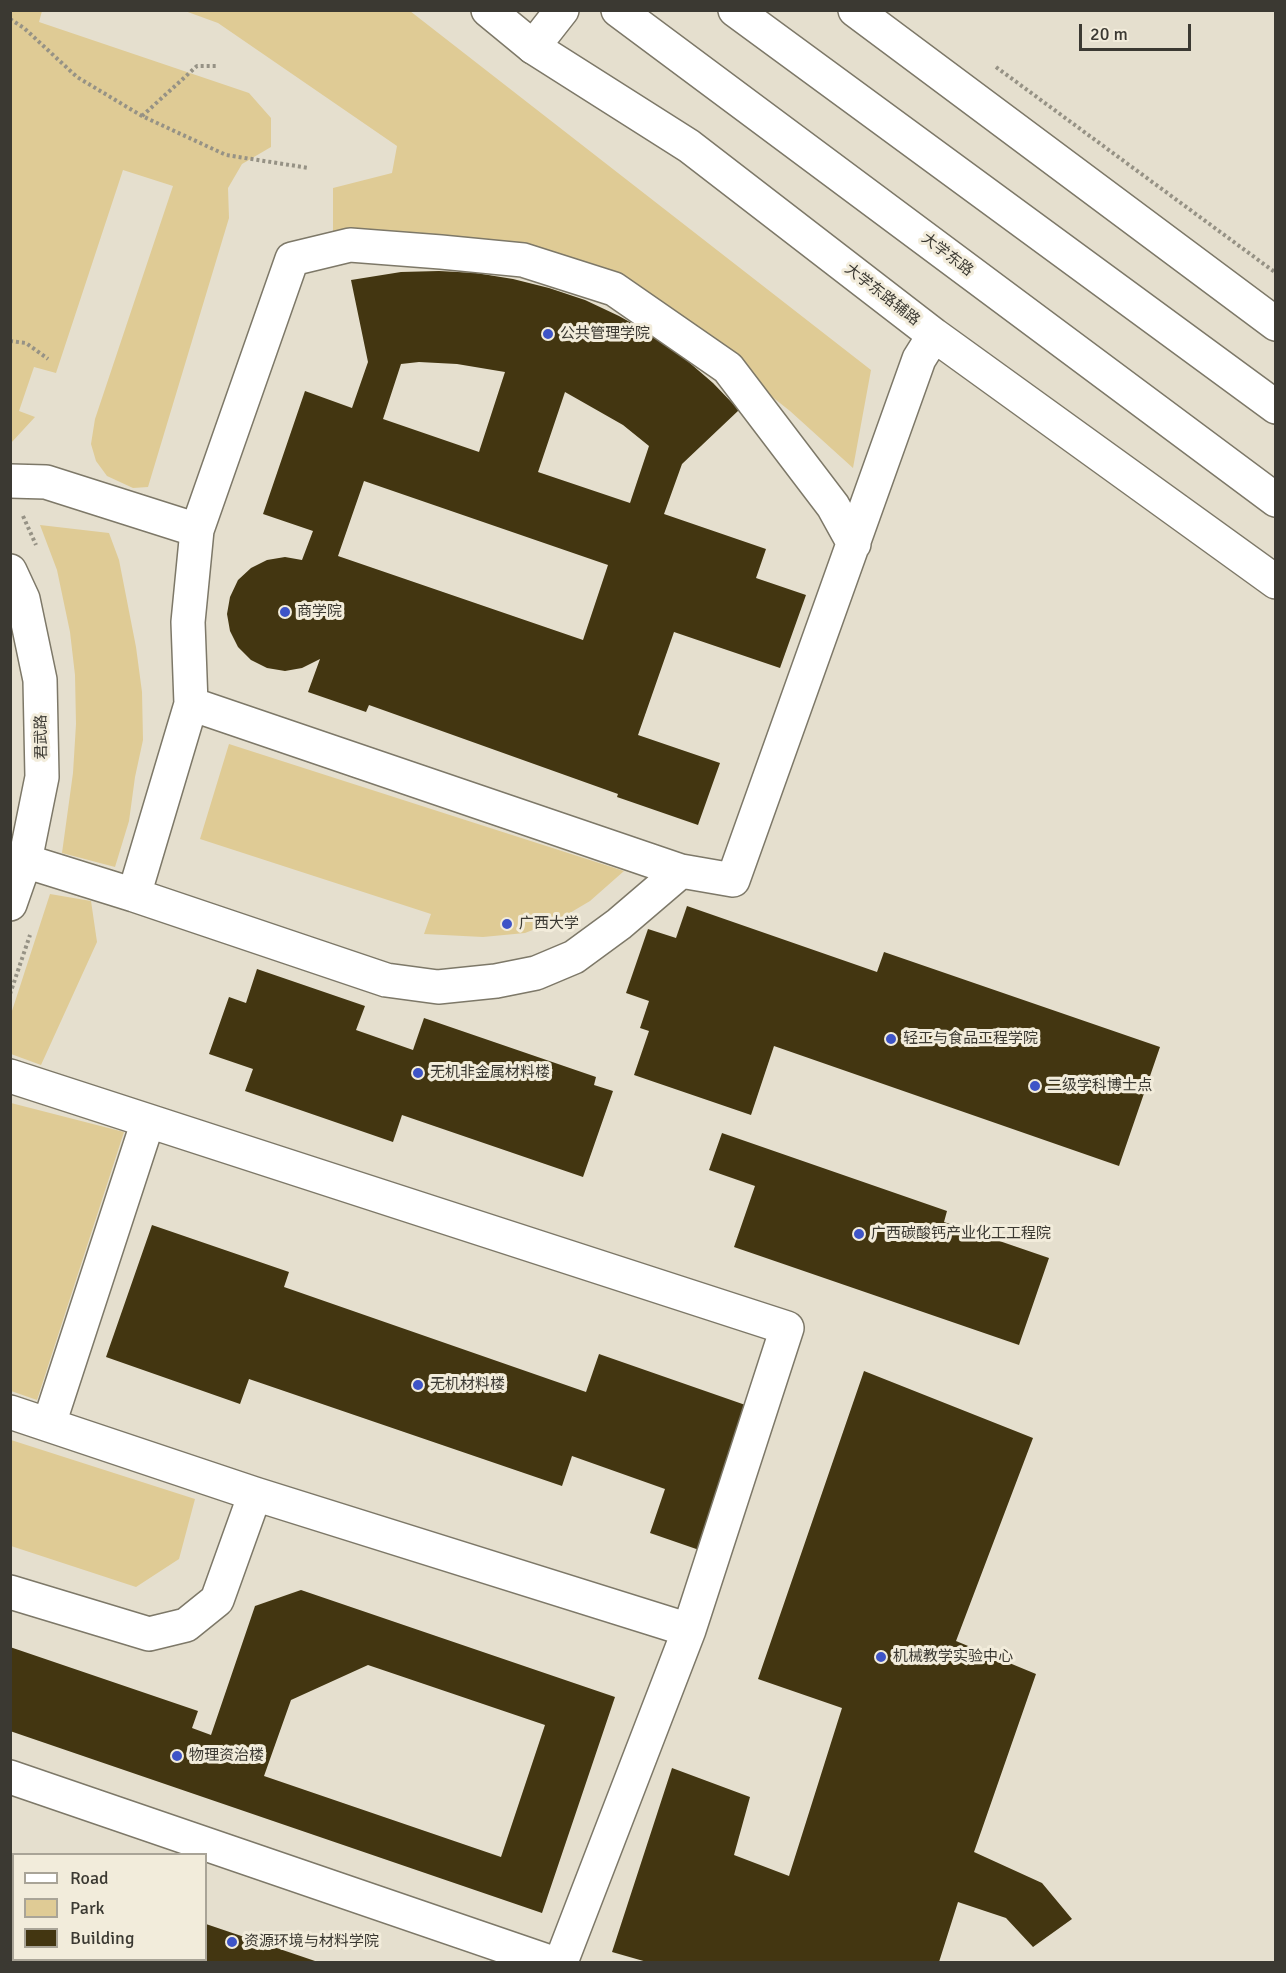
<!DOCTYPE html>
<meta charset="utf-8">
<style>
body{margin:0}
#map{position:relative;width:1286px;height:1973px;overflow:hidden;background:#e5dfce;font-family:Signika,sans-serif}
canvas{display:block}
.frame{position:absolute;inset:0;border:12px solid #3b3932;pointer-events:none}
.legend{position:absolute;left:12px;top:1853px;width:195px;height:108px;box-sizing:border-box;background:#f2ecdb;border:2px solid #a9a497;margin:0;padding:8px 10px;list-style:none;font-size:18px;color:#3b3932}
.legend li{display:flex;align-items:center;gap:12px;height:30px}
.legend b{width:30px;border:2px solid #a9a497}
.scale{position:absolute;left:1079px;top:24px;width:112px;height:27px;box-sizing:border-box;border:3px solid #3b3932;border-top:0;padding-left:8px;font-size:18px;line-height:21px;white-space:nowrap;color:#3b3932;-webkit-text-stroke:4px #f2ecdb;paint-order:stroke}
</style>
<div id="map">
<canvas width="1286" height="1973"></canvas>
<div class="frame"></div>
<ul class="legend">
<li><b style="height:8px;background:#fff"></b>Road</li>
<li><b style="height:16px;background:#dfcb95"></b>Park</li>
<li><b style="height:16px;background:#433611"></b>Building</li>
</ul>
<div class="scale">20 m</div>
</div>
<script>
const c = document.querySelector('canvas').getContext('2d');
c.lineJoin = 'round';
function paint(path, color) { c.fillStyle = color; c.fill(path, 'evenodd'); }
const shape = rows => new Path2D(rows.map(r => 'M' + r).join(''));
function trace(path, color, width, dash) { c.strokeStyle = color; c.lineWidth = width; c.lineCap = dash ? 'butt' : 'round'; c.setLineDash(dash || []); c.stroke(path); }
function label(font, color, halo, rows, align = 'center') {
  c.font = font + ' Signika,"Noto Sans SC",sans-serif'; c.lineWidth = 6; c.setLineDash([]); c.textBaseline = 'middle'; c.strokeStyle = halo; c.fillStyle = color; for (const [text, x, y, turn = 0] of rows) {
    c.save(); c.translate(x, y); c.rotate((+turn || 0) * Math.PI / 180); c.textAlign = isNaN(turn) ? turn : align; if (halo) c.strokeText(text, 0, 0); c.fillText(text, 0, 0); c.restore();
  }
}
paint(shape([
 [11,10,42,11,39,22,249,93,271,118,271,147,242,164,228,188,229,218,148,487,133,488,107,476,96,461,91,444,95,419,173,186,123,170,56,373,34,367,19,411,35,417,11,443],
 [185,11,410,11,871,370,853,468,790,411,638,291,333,233,333,188,392,173,397,146,218,23],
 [40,525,109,533,119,560,136,647,142,692,143,740,135,777,129,821,115,867,62,853,73,773,76,724,75,675,70,632,57,570],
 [229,744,624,871,590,901,558,920,525,933,483,937,424,934,431,914,200,839],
 [50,894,91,901,97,942,41,1065,11,1054,11,1014],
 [11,1103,124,1132,37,1400,11,1391],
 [11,1440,195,1499,179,1559,136,1587,11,1546]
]), '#dfcb95');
paint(shape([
 [439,271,476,273,513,279,549,288,585,300,619,316,653,335,684,358,713,383,739,410,682,464,664,514,766,549,756,578,806,595,780,668,674,632,638,735,720,763,698,825,617,797,618,794,369,705,366,712,308,692,320,659,302,668,285,671,267,668,251,660,238,647,230,631,227,614,230,597,238,580,251,568,267,560,285,557,302,560,313,531,263,514,305,391,352,408,368,362,351,280,401,272],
 [419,362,457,364,505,372,479,452,383,419,401,364],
 [565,392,623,425,649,446,630,503,538,472],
 [364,481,608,565,583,640,338,556],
 [687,906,877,972,884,952,1160,1047,1119,1166,774,1046,751,1115,634,1075,649,1031,640,1028,649,1001,626,993,648,929,676,938],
 [257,969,365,1006,356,1030,413,1050,424,1018,596,1077,594,1085,613,1091,583,1177,402,1115,393,1142,245,1091,253,1069,209,1054,229,997,246,1003],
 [722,1133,947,1211,944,1222,1049,1258,1019,1345,734,1247,755,1186,709,1170],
 [152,1225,289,1272,284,1287,586,1392,599,1354,754,1408,705,1552,650,1533,665,1489,572,1456,562,1486,249,1379,240,1404,106,1357],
 [864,1371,1033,1438,956,1641,1036,1674,974,1852,1042,1883,1072,1919,1033,1947,1006,1918,958,1902,939,1962,647,1962,612,1952,672,1768,750,1797,734,1855,789,1876,842,1708,758,1679],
 [301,1590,615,1697,542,1913,10,1731,10,1647,198,1711,192,1728,211,1735,255,1606],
 [368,1665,545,1725,501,1857,264,1776,291,1700],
 [10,1858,14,1859,14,1960,18,1960,17,1962,10,1962],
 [206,1924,318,1962,59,1962,60,1960,206,1960]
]), '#433611');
const minor = shape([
 [488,10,533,47,689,146,934,335,1276,582],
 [855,10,1276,324],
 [10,481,46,482,197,530],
 [10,571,23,599,40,680,42,777,25,861,10,904],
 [191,704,681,871],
 [25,861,134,895,386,980,438,987,496,981,536,973,574,957,619,924,681,871,733,880,919,359,934,335],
 [134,895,191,704,188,622,197,530,292,259,350,245,441,252,523,260,614,289,728,368,833,506,854,544],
 [10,1076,787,1328,689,1630,561,1962],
 [10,1412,255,1494,689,1630],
 [49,1424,148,1121],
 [10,1592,149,1634,186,1625,217,1600,255,1494],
 [10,1777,550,1962]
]);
const major = shape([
 [618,10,1276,500],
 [735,10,1276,407],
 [533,47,562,10]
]);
trace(minor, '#7d7868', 36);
trace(major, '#7d7868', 36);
trace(shape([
 [10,19,24,28,77,77,142,116,226,155,309,168],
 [996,67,1276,273],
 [142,116,197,66,217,66],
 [10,341,26,343,48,359],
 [23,516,36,545],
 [10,994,30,935]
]), '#969285', 4, [3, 3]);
trace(minor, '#fff', 33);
trace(major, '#fff', 33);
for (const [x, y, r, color] of [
 [548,334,6,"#3e54c7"],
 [285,612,6,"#3e54c7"],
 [507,924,6,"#3e54c7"],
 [891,1039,6,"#3e54c7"],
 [418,1073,6,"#3e54c7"],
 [1035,1086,6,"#3e54c7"],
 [859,1234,6,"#3e54c7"],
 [418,1385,6,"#3e54c7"],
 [881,1657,6,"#3e54c7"],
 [177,1756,6,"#3e54c7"],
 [232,1942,6,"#3e54c7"]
]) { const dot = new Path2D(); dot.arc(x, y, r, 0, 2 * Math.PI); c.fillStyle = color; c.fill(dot); trace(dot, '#f2ecdb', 2); }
label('15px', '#3b3932', '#f2ecdb', [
 ["大学东路",947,255,37],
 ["大学东路辅路",882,295,38],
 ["君武路",42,737,-91]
]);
label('15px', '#3b3932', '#f2ecdb', [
 ["公共管理学院",560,334],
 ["商学院",297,612],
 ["广西大学",519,924],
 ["轻工与食品工程学院",903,1039],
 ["无机非金属材料楼",430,1073],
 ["二级学科博士点",1047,1086],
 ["广西碳酸钙产业化工工程院",871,1234],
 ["无机材料楼",430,1385],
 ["机械教学实验中心",893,1657],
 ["物理资治楼",189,1756],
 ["资源环境与材料学院",244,1942]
], 'left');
</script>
